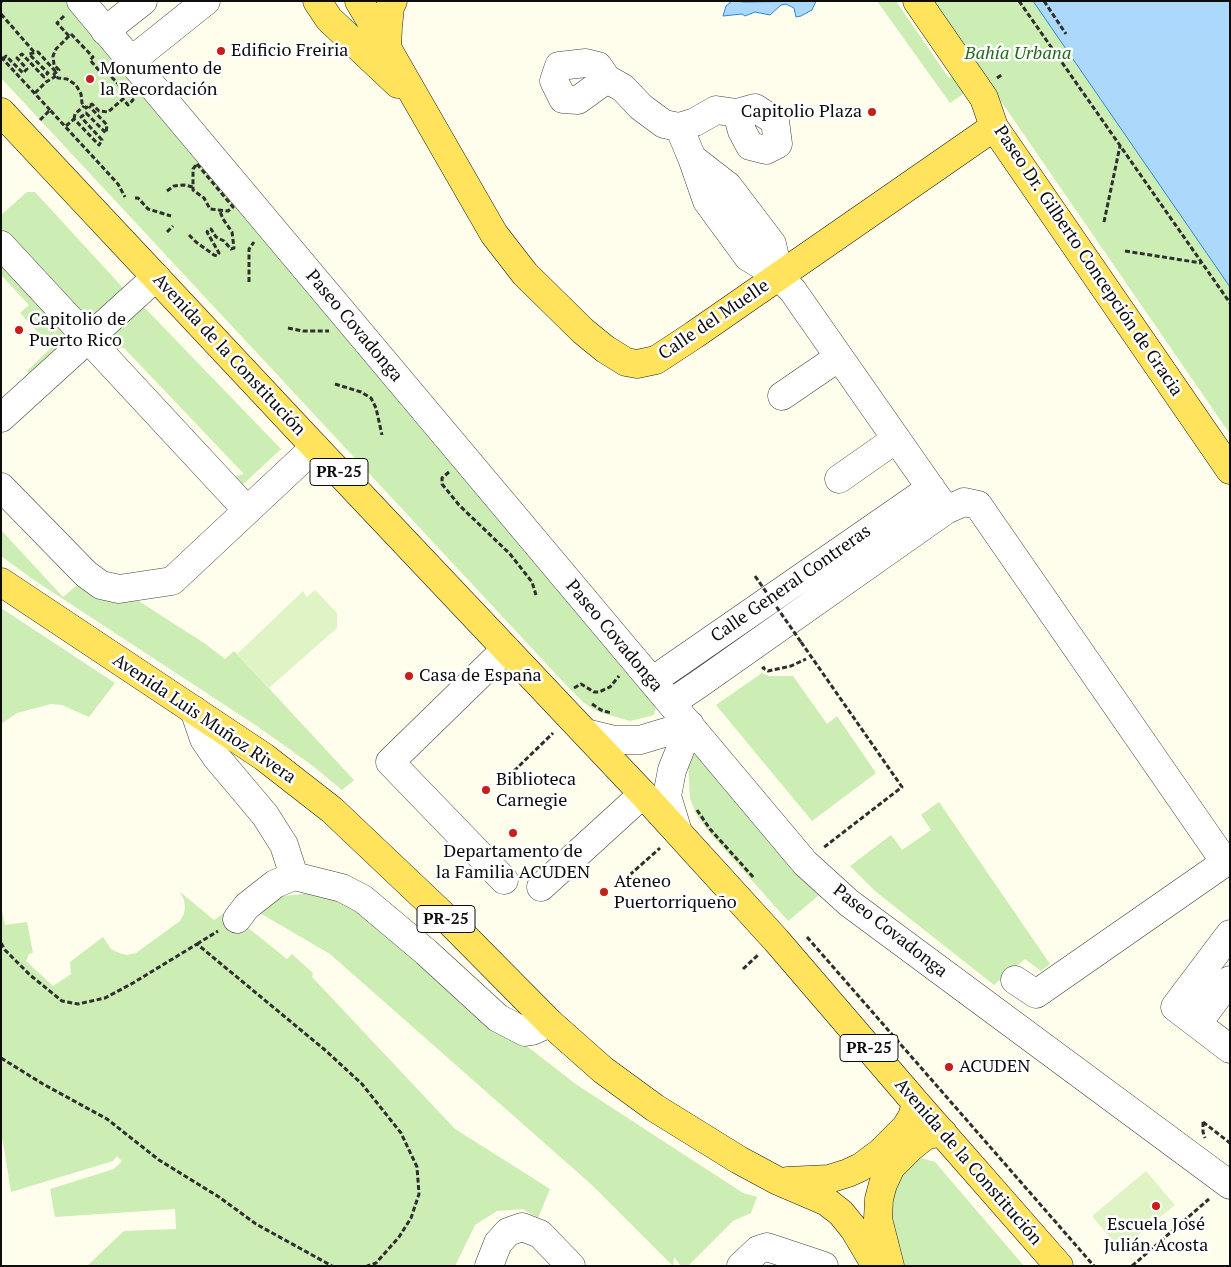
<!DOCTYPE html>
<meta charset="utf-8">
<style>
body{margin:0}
#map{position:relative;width:1231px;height:1267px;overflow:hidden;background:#fffdec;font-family:"PT Serif",serif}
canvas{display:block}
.frame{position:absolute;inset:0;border:2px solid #0d0d0d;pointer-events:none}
</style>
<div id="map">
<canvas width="1231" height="1267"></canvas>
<div class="frame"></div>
</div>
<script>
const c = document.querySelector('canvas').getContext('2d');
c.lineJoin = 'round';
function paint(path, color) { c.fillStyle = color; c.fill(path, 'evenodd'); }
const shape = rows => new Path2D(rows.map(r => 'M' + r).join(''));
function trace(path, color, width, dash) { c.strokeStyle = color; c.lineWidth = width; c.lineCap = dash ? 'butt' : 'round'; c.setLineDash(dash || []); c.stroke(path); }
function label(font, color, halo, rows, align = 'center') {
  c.font = font + ' "PT Serif",serif'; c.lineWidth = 5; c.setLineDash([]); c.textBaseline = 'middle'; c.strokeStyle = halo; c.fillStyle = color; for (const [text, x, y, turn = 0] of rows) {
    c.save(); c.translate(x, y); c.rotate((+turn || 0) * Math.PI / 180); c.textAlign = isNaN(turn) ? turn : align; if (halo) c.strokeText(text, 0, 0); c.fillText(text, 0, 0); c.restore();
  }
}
paint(shape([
 [1,1,65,1,656,705,654,715,630,721,599,712,584,703,568,687,1,78],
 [877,1,896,1,948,77,955,78,966,92,950,103],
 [932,1,1033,1,1230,287,1230,434],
 [27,192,35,192,124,289,85,326,1,236,1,215],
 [1,254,73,335,32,376,27,371,52,347,20,313,29,305,1,275],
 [140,303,281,449,238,489,228,478,244,474,124,348,107,350,100,342],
 [1,530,63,597,77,585,93,596,110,602,137,600,204,643,225,659,234,651,237,654,354,780,342,790,313,766,257,726,34,580,1,556],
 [1,608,115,683,89,717,62,705,51,704,17,713,1,724],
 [762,673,769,676,793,676,827,724,837,716,876,773,812,821,716,705],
 [695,754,698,755,823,892,788,921,708,831,696,814,690,798,688,763],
 [939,802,1050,964,1041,971,1025,959,994,985,875,891,850,866,891,835,902,850,931,830,921,815],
 [180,892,214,920,227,911,287,959,292,954,313,973,312,977,455,1129,550,1189,538,1218,523,1209,497,1211,475,1225,455,1266,87,1266,124,1231,176,1229,175,1209,55,1217,50,1189,114,1169,122,1161,117,1156,113,1161,11,1192,1,1130,1,906,5,925,27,922,33,953,29,954,26,961,53,986,71,974,70,962,103,937,111,949,119,953,127,955,136,953,180,921,184,914,185,907,184,900],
 [321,892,354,902,515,1037,577,1085,743,1193,757,1197,751,1213,733,1221,688,1266,681,1266,674,1257,673,1266,592,1185,330,954,253,909,283,896],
 [921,1158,935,1162,1024,1266,905,1266,892,1218,894,1195,900,1180,913,1163]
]), '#ccedb3');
paint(shape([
 [315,590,337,613,337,628,269,688,237,654,303,591,307,597],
 [1146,1171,1175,1205,1120,1250,1092,1216]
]), '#e0f3c5');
const water = shape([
 [732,1,745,2,816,1,812,10,801,16,796,17,794,8,786,4,781,5,770,15,755,12,745,16,742,14,723,16,726,6,732,1],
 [1033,1,1230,1,1230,287,1033,1]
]);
paint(water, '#acd8fb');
trace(water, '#2d87d8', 1);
const minor = shape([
 [81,1,805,863,849,903,1230,1185],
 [105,31,143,1],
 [131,61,206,1],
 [607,79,578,100,563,99,554,81,559,66,586,63,598,66,607,79,623,88,641,107,664,124,679,127,695,122,716,110,737,113,755,108,775,121,778,144,766,150,750,146,742,131,737,113],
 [679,127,692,158,707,201,748,257,779,276,793,291,946,510],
 [692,158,728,186,772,244,779,276],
 [1,245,247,510],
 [782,396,839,357],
 [1,418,156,277],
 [839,479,896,439],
 [1,487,86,574,101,585,119,589,172,581,315,447],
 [652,681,931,488],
 [671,703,699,684,946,510,964,502,978,505,1225,862],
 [194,710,204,739,217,758,265,815,284,845,294,876,342,888,363,899,426,952,498,1018,525,1032,532,1031,550,1023],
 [586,733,615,740,640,740,690,725],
 [678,832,667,796,672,770,690,725],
 [504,880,390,762,506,649],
 [541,887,643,794],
 [237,919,247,906,275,884,294,876],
 [1230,934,1175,1007,1230,1049],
 [1015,980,1036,994,1230,859],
 [1197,1024,1230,980],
 [489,1266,498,1243,508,1232,522,1227,540,1234,571,1266],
 [741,1266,758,1250,767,1247,824,1266]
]);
const major = shape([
 [317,1,329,19,398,84],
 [359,1,387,48,494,234,525,274,583,331,605,349,626,362,637,364,656,360,694,335,994,127],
 [917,1,984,98,994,127,1230,470],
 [387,48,388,27,390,7,393,1],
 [1,112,315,447,643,794,776,940,916,1103,1059,1266],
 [1,582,264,757,332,810,446,918,550,1023,603,1070,655,1108,739,1160,778,1181,827,1202,841,1213,854,1229,876,1266],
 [787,1181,829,1179,848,1173,861,1167,881,1152,906,1127,912,1117,916,1103],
 [890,1266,878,1219,879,1199,883,1184,891,1167,910,1148,925,1136,932,1134,943,1133]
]);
trace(minor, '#404040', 29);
trace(major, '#1e1e1e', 29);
trace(shape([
 [1019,1,1230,303],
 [1044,1,1066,34],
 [1,2,2,1],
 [1,14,35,53],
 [64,16,57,23,69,36],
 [71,34,93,57,90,60,102,74,106,71,133,100,128,105,123,99,108,112,99,111,92,104,86,108,82,103,81,94,76,85,67,79,58,78,54,74,59,70,54,65,53,56,56,49,71,34],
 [1,57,50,110],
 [3,59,6,56,23,73,27,69,17,58,22,54,44,77,48,73,29,54,38,52,56,72],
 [997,78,1003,74],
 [35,93,46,82,56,76],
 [74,119,75,114,84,106],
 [40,120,50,110,118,184,125,197],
 [66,126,74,119,99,145,102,140,81,117,86,113,106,133,107,125,89,106],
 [197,164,233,207,228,211,210,209,204,198,193,190,193,169,197,164],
 [167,191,174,186,184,185,193,187],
 [135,198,138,198,148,209,171,216],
 [1104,222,1120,146],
 [167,232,173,226],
 [189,235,196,242,214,255,217,256,219,253,207,232,209,229,211,229,216,237,224,241,231,249,234,248,232,232,223,219,219,209],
 [1125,251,1201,263],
 [249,282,249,249,254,242],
 [288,328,303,331,329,331],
 [335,384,361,392,371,398,376,408,382,435],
 [449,472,442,478,442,484,459,505,510,554,532,582,536,595],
 [801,642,902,787,823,848],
 [765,667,763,668,768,671,791,666,806,659],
 [574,688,581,684,594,692,599,692,610,687,619,676],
 [592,704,601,710,611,713],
 [514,771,553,733],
 [697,810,710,829,754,878],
 [624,880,660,848],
 [807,937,1094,1266],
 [1,943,5,950,30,975,62,1001,78,1004,105,998,133,983,197,944,325,1050,362,1084,401,1133,417,1167,419,1194,411,1218,399,1237,376,1263,367,1266],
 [197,944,218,931],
 [743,969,758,955],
 [1,1058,43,1084,107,1119,159,1160,219,1197,256,1224,332,1266],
 [1203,1122,1203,1132,1205,1138],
 [1203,1122,1230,1143],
 [1132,1266,1209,1199]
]), '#2f2f2f', 3, [5, 2.5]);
trace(minor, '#fff', 28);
trace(major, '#ffe35c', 28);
trace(shape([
 [755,576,801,642]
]), '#2f2f2f', 3, [5, 2.5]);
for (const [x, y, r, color] of [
 [221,51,5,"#c71e1a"],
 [90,79,5,"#c71e1a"],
 [872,112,5,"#c71e1a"],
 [19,330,5,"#c71e1a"],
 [409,676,5,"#c71e1a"],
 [486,790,5,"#c71e1a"],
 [513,833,5,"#c71e1a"],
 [604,892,5,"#c71e1a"],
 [949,1067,5,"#c71e1a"],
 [1156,1206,5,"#c71e1a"]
]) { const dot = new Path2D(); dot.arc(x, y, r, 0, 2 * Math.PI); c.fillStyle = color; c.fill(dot); trace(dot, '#fff', 2); }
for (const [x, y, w] of [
 [339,472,58],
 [446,919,58],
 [869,1048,58]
]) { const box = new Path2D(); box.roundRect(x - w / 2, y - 13.5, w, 27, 4); c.fillStyle = '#fff'; c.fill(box); trace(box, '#0d0d0d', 1); }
label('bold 16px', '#0d0d0d', null, [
 ["PR-25",339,472],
 ["PR-25",446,919],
 ["PR-25",869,1048]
]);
label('18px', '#0d0d0d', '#fff', [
 ["Edificio Freiria",231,51],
 ["Monumento de",100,69],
 ["la Recordación",100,90],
 ["Capitolio Plaza",862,112,"right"],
 ["Capitolio de",29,320],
 ["Puerto Rico",29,341],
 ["Casa de España",419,676],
 ["Biblioteca",496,780],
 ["Carnegie",496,801],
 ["Departamento de",513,852,"center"],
 ["la Familia ACUDEN",513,873,"center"],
 ["Ateneo",614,882],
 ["Puertorriqueño",614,903],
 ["ACUDEN",959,1067],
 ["Escuela José",1156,1225,"center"],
 ["Julián Acosta",1156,1246,"center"]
], 'left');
label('italic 18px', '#236918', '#fff', [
 ["Bahía Urbana",1018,54]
]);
label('18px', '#0d0d0d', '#fff', [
 ["Paseo Dr. Gilberto Concepción de Gracia",1088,261,56],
 ["Calle del Muelle",714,320,-34],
 ["Paseo Covadonga",354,326,50],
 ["Avenida de la Constitución",229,355,47],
 ["Calle General Contreras",791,584,-35],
 ["Paseo Covadonga",614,636,50],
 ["Avenida Luis Muñoz Rivera",204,719,34],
 ["Paseo Covadonga",890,931,38],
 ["Avenida de la Constitución",968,1162,49]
]);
</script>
